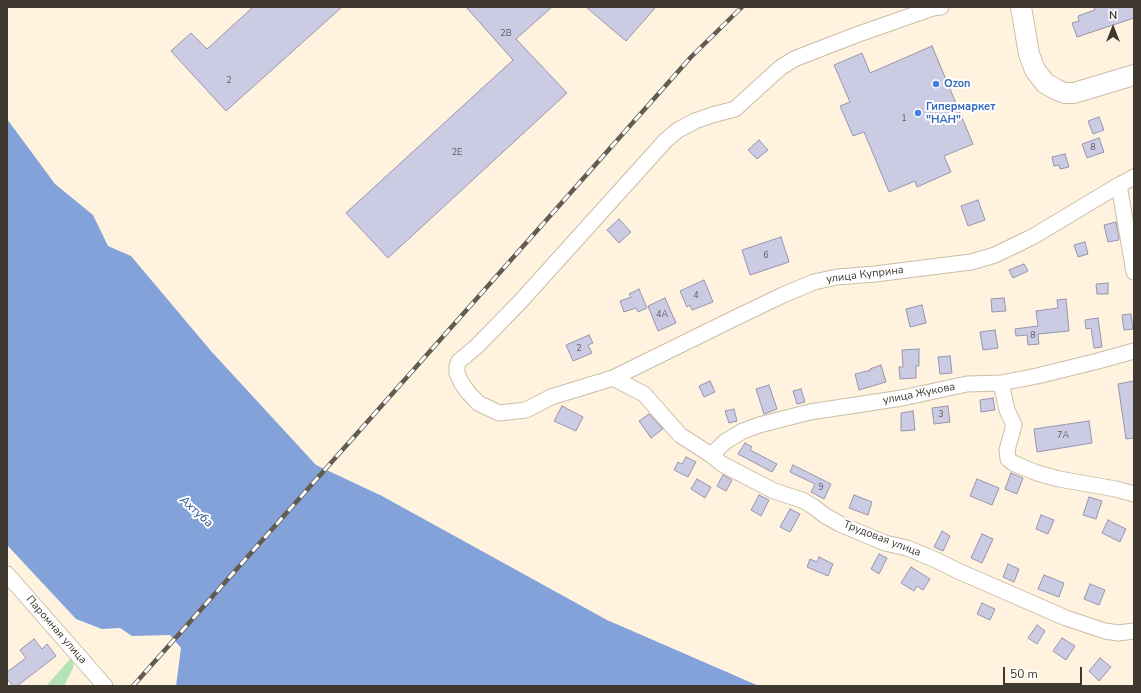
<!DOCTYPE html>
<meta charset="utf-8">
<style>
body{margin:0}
#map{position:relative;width:1141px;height:693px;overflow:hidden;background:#fff3e0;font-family:"Nunito Sans",sans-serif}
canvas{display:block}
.frame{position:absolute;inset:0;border:8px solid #3e382f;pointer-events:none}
.north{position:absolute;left:1093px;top:8px;width:40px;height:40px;-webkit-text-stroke:3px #fff;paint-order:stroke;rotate:0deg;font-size:11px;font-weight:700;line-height:16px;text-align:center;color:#3e382f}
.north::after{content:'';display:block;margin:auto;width:14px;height:18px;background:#3e382f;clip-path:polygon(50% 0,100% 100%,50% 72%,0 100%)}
.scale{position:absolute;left:1003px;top:667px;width:79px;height:18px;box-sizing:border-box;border:2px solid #3e382f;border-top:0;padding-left:5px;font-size:12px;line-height:14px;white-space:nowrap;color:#3e382f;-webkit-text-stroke:3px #fff;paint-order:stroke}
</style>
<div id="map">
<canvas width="1141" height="693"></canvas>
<div class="frame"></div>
<div class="north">N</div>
<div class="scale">50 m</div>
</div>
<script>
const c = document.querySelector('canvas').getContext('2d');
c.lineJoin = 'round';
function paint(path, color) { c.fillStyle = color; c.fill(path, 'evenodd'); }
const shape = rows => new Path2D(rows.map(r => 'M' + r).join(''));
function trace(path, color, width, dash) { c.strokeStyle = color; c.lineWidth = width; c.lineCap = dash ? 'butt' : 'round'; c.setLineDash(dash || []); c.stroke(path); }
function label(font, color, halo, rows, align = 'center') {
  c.font = font + ' "Nunito Sans",sans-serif'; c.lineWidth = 4; c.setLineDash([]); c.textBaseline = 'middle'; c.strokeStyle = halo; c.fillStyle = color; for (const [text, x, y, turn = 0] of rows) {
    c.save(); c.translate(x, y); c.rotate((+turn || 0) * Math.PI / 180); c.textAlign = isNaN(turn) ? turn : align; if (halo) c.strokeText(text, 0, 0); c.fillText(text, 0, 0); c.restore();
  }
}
paint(shape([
 [72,657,74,666,64,686,46,686]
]), '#b5e3b6');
paint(shape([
 [7,119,55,184,93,215,108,246,131,256,211,351,316,465,382,496,607,620,759,686,176,686,181,648,170,635,132,636,120,628,102,629,76,619,7,545]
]), '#83a2da');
const building = shape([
 [253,7,342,7,226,111,171,51,191,33,207,49,253,7],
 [466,7,552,7,516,39,567,93,388,258,346,213,513,60,466,7],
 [586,7,656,7,626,41,586,7],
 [1094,7,1134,7,1134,18,1077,37,1072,23,1079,21,1078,16,1095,10,1094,7],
 [932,46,973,144,944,156,951,172,917,187,915,181,889,192,864,132,853,136,840,106,850,102,834,65,862,53,870,73,932,46],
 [1099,117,1104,130,1093,134,1088,121,1099,117],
 [1099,138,1104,152,1087,158,1082,144,1099,138],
 [759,140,768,150,757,159,748,150,759,140],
 [1065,154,1069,167,1060,169,1059,165,1054,166,1052,157,1065,154],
 [978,200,985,220,968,226,961,206,978,200],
 [619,219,631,232,619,243,607,230,619,219],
 [1116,222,1119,240,1108,242,1104,225,1116,222],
 [781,237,789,262,750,275,742,250,781,237],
 [1085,242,1088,254,1078,257,1074,245,1085,242],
 [1024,264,1028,271,1013,278,1009,270,1024,264],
 [704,280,713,302,692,310,690,305,687,307,680,291,704,280],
 [1108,283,1108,294,1097,294,1096,284,1108,283],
 [639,289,647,308,638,312,636,308,624,312,620,301,631,297,629,294,639,289],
 [665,298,676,323,658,331,648,306,665,298],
 [1004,298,1006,311,992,312,991,299,1004,298],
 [1066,299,1069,331,1038,334,1039,344,1028,345,1027,335,1016,336,1015,329,1038,326,1036,311,1058,308,1057,300,1066,299],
 [922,305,926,323,910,327,906,309,922,305],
 [1131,314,1133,329,1124,330,1122,315,1131,314],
 [1098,318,1102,347,1094,348,1091,328,1086,329,1085,320,1098,318],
 [995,330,998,348,983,350,980,332,995,330],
 [589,335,593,343,588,345,592,353,573,361,566,345,589,335],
 [919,349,919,366,916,366,916,378,900,379,899,367,903,367,902,350,919,349],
 [950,356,952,373,940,374,938,357,950,356],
 [881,365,886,382,859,390,855,374,871,370,870,369,881,365],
 [710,381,715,392,704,397,699,386,710,381],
 [1134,381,1134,438,1126,439,1118,384,1134,381],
 [769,385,777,409,764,414,756,389,769,385],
 [801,389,805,402,797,404,793,391,801,389],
 [993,398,995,410,981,412,980,400,993,398],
 [562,406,583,417,576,431,554,421,562,406],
 [948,406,950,422,934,424,932,408,948,406],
 [734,409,737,421,729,423,725,411,734,409],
 [913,411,915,430,901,431,901,413,913,411],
 [649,414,663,429,651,438,639,421,649,414],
 [1089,421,1092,443,1037,452,1034,429,1089,421],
 [745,443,752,447,750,450,777,464,772,472,738,454,745,443],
 [686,457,696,462,688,477,674,470,678,462,682,464,686,457],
 [793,465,831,484,824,499,811,492,815,484,790,472,793,465],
 [1011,473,1023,478,1017,494,1005,489,1011,473],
 [723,475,732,480,726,491,717,486,723,475],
 [697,479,711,487,705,498,691,489,697,479],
 [977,479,999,488,992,505,970,496,977,479],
 [759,495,769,500,761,516,751,510,759,495],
 [854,495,872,502,868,515,849,508,854,495],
 [1089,497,1102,501,1096,519,1083,515,1089,497],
 [790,509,800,514,790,532,780,527,790,509],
 [1041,515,1054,520,1048,534,1036,529,1041,515],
 [1108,520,1126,529,1120,542,1102,533,1108,520],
 [942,531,950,536,943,551,934,547,942,531],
 [982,534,993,539,982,563,971,558,982,534],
 [879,554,887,558,879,574,871,569,879,554],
 [819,557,833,564,828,576,807,567,810,559,817,562,819,557],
 [1008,564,1019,569,1014,582,1003,577,1008,564],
 [911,567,930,579,923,590,917,586,914,591,901,583,911,567],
 [1044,575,1064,583,1059,597,1038,589,1044,575],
 [1090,584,1105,590,1099,605,1084,599,1090,584],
 [982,603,995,609,990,620,977,614,982,603],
 [1037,625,1045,631,1037,644,1028,638,1037,625],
 [1062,638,1075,646,1066,660,1053,651,1062,638],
 [34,639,42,649,47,644,56,656,17,686,13,686,7,679,7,672,26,658,20,650,34,639],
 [1100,658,1111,667,1099,681,1089,671,1100,658]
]);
paint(building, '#cccbe4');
trace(building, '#9695ad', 1);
const minor = shape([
 [941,7,933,8,856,35,794,59,780,68,735,109,712,115,695,121,678,130,666,140,520,302,476,347,459,361,457,366,457,373,461,382,467,391,478,403,499,413,526,410,551,397,613,378,735,318,783,295,814,282,837,277,875,274,971,262,995,255,1034,236,1119,185,1134,177],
 [1119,185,1134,272],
 [613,378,644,394,680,435,711,455,722,464,774,491,802,500,814,507,824,515,840,524,885,543,907,548,936,560,958,571,1066,618,1105,631,1118,633,1134,631],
 [1001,383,1007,410,1014,425,1007,450,1008,459,1013,463,1037,473,1059,479,1116,489,1134,494],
 [711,455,726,441,743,431,759,425,810,412,902,398,967,384,1001,383,1037,376,1098,361,1134,351],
 [7,574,105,686]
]);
const major = shape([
 [1021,7,1029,54,1035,70,1045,83,1057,90,1065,93,1074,93,1134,75]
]);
trace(minor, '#ccbda6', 17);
trace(major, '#ccbda6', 22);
trace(minor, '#fff', 15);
trace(major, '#fff', 20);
const rail = shape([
 [133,686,691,57,742,7]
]);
trace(rail, '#625b50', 4.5);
trace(rail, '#fff', 3, [9]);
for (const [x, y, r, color] of [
 [936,84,4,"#3f7fe0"],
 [918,113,4,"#3f7fe0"]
]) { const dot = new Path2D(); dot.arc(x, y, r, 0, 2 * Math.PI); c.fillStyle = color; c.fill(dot); trace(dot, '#fff', 1.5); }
label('9px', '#625d5c', null, [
 ["2В",506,34],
 ["2",229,81],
 ["1",904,119],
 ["8",1093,148],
 ["2Е",457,153],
 ["6",766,256],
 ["4",696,296],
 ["4А",662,315],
 ["8",1033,336],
 ["2",579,349],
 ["3",941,415],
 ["7А",1063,436],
 ["9",821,488]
]);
label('bold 11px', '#366cbe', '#fff', [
 ["Ozon",944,84],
 ["Гипермаркет",926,107],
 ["\"НАН\"",926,120]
], 'left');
label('11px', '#3e382f', '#fff', [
 ["улица Куприна",865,275,-7],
 ["улица Жукова",919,394,-11],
 ["Трудовая улица",882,539,21],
 ["Паромная улица",56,630,49]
]);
label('italic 12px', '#2a4e92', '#fff', [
 ["Ахтуба",196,512,42]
]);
</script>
